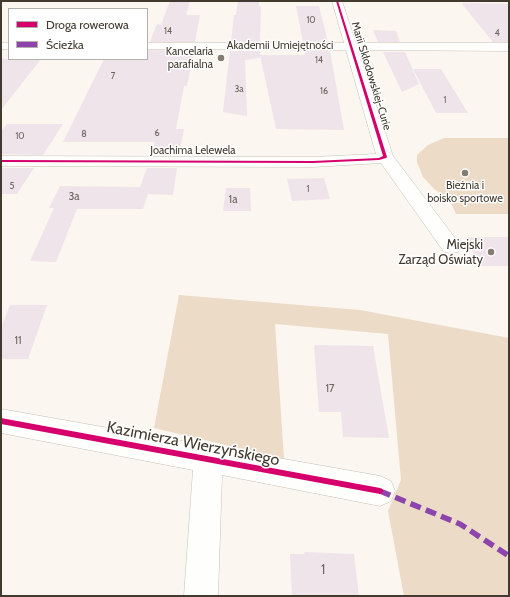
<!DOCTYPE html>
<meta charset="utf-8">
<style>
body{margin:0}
#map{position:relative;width:510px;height:597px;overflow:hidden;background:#fbf6f0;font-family:Cabin,sans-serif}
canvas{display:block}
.frame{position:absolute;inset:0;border:2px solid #423a2f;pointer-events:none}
.legend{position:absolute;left:8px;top:8px;width:140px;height:52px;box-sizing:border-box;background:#fff;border:1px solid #b3b0ac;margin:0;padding:5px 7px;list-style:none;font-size:12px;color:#423a2f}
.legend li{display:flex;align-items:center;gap:8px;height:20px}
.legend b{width:20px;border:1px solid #b3b0ac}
</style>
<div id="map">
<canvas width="510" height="597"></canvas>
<div class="frame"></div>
<ul class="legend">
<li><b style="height:5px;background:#d6006c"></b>Droga rowerowa</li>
<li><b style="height:5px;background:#8e44ad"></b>Ścieżka</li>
</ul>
</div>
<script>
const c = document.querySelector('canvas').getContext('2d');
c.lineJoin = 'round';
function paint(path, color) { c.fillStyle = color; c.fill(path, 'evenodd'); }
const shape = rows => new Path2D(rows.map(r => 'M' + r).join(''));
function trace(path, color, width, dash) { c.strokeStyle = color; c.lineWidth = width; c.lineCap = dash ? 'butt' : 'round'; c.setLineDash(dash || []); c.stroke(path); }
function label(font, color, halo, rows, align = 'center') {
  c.font = font + ' Cabin,sans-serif'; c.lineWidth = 3; c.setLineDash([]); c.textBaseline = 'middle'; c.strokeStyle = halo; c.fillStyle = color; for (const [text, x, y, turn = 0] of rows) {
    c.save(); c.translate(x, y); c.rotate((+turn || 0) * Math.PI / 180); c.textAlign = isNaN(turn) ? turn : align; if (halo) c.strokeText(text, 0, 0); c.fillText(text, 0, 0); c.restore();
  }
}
paint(shape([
 [444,138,509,138,509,214,456,214,449,199,452,199,435,190,423,177,417,162,417,155,428,145],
 [179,295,360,310,509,338,509,596,404,596,388,511,401,480,388,334,275,324,284,459,154,428]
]), '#ecdcc7');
paint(shape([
 [170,1,190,1,186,15,200,15,195,42,150,42,157,24,161,25],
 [238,1,259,1,259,6,261,6,260,42,231,42,234,15,236,15],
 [463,3,509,4,509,42,493,42,462,4],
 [296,6,319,6,328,42,303,42],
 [373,30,396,31,400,42,378,42],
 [147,50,194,51,187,86,184,86,176,129,184,129,179,155,151,155,155,142,63,142,104,59,147,59],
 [230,51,260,51,260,58,245,60,247,116,223,112],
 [305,51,330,51,344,130,276,129,260,55,305,55],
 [383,52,405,52,419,84,402,92],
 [1,59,41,59,1,110],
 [413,69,441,69,468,113,436,113],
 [7,124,63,124,43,155,1,154,1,131],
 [1,168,34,168,17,194,1,194],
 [147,168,177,168,173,195,148,194,143,209,77,209,56,262,30,261,54,208,49,208,60,186,140,187],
 [324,178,330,199,292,201,287,179],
 [226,188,250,188,251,211,223,211],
 [466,237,509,237,509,266,479,266],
 [10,305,47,305,28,359,1,359,1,328],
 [314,345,373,346,389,438,343,437,341,412,319,412],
 [304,552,354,554,359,596,292,596,290,554,305,554]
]), '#eee4ea');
const minor = shape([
 [332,1,342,1,356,43,509,43,509,51,358,50,393,156,458,242,461,247,458,252,451,253,444,252,381,163,313,167,1,166,1,156,313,157,376,154,346,50,147,49,147,43,344,43,332,1],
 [1,43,9,43,9,49,1,49,1,43],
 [1,409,380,476,391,481,395,491,391,501,380,506,222,475,218,596,184,596,193,470,1,433,1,409]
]);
trace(minor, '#c6c0b8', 1);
paint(minor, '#fefefd');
trace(shape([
 [380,491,460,524,509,556]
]), '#8e44ad', 5.5, [11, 5.5]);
paint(shape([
 [336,1,338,1,387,157,386,158,379,160,313,163,1,162,1,160,313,161,379,158,383,156,336,1],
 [1,418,380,488,382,489,383,491,382,493,380,494,1,424,1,418]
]), '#d6006c');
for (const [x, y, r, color] of [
 [221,58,4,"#837c73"],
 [465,173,4,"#837c73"],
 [491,252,4,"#837c73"]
]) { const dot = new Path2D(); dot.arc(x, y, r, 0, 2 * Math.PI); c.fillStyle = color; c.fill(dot); trace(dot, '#fff', 1.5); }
label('9px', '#6d645e', null, [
 ["10",311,20],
 ["14",168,31],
 ["4",497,33],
 ["14",319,60],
 ["7",113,76],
 ["3a",239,89],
 ["16",324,91],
 ["1",445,100],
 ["6",157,133],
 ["8",84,134],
 ["10",20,136],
 ["5",12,186],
 ["1",308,189]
]);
label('11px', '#423a2f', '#fff', [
 ["Akademii Umiejętności",280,46],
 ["Marii Skłodowskiej-Curie",371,76,73],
 ["Joachima Lelewela",193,151]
]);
label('11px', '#423a2f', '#fff', [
 ["Kancelaria",213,52],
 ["parafialna",213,65],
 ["Bieżnia i",465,186,"center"],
 ["boisko sportowe",465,199,"center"]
], 'right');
label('11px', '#6d645e', null, [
 ["3a",74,197],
 ["1a",233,200],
 ["11",18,341],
 ["17",330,389]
]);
label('13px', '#423a2f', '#fff', [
 ["Miejski",483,245],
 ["Zarząd Oświaty",483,260]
], 'right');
label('13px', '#6d645e', null, [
 ["1",323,570]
]);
label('16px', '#423a2f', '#fff', [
 ["Kazimierza Wierzyńskiego",193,444,11]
]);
</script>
